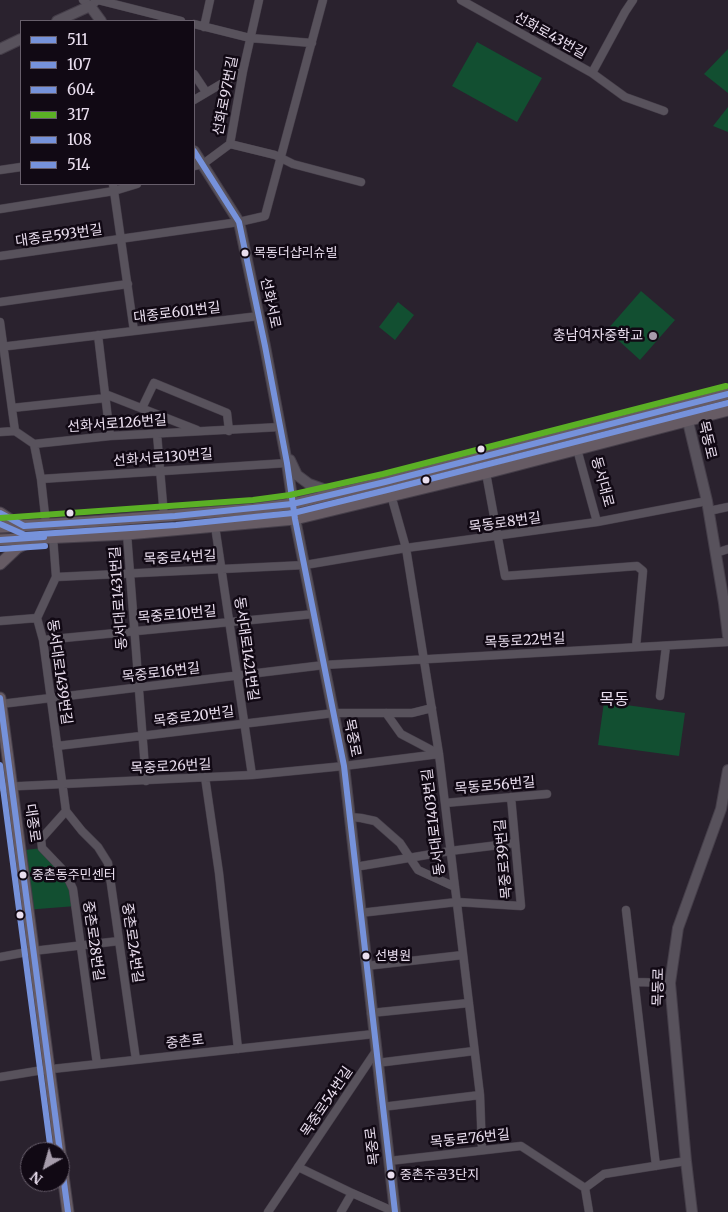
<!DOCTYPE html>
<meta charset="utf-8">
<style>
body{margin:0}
#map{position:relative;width:728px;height:1212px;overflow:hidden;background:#2a222e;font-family:Merriweather,serif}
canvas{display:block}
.legend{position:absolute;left:20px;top:20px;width:175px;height:165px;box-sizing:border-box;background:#110914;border:1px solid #675e6b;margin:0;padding:6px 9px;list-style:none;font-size:15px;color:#e9deee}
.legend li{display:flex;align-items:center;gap:10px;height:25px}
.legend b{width:25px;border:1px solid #675e6b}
.north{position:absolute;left:20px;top:1142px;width:50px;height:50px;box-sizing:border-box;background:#110914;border:1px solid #675e6b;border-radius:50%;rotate:218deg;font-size:14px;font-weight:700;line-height:20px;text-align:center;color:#e9deee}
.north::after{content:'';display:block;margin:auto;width:18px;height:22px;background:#a69cab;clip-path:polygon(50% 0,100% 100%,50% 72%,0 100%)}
</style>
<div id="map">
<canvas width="728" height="1212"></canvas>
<ul class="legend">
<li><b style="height:6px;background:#7692db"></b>511</li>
<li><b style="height:6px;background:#7692db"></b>107</li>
<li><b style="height:6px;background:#7692db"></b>604</li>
<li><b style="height:6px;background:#5bb025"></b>317</li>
<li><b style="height:6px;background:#7692db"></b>108</li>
<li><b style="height:6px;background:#7692db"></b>514</li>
</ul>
<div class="north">N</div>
</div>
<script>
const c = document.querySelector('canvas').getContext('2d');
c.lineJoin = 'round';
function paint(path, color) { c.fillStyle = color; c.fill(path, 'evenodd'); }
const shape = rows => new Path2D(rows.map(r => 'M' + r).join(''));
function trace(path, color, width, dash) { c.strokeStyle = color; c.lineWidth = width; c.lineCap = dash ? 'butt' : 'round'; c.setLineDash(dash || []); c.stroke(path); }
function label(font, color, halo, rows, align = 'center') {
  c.font = font + ' Merriweather,"Noto Sans KR",serif'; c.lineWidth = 5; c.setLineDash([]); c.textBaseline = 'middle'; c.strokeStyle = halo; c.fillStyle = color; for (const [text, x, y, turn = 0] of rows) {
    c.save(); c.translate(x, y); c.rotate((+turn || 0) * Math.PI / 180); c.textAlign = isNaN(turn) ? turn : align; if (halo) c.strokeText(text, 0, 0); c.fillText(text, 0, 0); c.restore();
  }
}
paint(shape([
 [477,42,542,78,517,122,452,86],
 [728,49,728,93,704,74],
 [728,107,728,132,713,126],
 [641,291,675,320,640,360,607,330],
 [398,302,414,315,395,340,379,327],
 [604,702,685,713,679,756,598,745],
 [42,848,65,872,76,906,25,910,17,851]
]), '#124f31');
const street = shape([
 [83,0,90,6,98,0,181,21],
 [461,0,592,73,625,97,664,111],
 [194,24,250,38,312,43],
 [204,27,210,0],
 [592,73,625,12,633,0],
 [194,74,206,92],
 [194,100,243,71],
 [230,144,243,71,259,0],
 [230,144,275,155,293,164,361,182],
 [194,166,203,164,230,144],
 [0,170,21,167],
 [113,184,134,331],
 [0,209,114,191,137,184],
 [0,256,239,222,265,216,323,0],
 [0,302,128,284],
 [0,322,15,431,34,444,41,479,46,524],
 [98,335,110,436],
 [0,347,259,316],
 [105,394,197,430],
 [12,408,106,398],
 [142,408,154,383,227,413,229,431],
 [0,432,15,431],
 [157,434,164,516],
 [34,444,110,436,280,427],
 [577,449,597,522],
 [486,473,505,576,637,566,643,571,636,647],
 [41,479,287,463],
 [391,495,406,548,439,754,480,1095,482,1150],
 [709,511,728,507],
 [215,526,252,775],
 [127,534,146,781],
 [53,537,56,577,37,618,43,640,66,811,82,831,98,847,108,863,136,1060],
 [716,553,728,549],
 [56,577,305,565,406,548,597,522,707,501],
 [0,621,37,618],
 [43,640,314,614],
 [660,696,666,646],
 [1,704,324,665,728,642],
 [386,713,401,734,439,754],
 [57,746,334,713,412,713,432,708],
 [205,777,219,873,238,1049],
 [0,787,252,775,344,766,439,754],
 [445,803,547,794],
 [66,811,41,839,42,848,65,872,73,889,97,1064],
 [350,817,361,818,375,821,400,843,418,870,455,887],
 [355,867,450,851,515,843],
 [626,910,656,1166],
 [360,913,457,902,521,906,511,797],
 [33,951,119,941],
 [0,957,27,952],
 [366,966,463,955],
 [635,982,670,983],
 [371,1013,469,1003],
 [377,1063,474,1051],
 [0,1077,43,1070,374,1034],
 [382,1107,480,1095],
 [389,1161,521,1146,585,1188,604,1174,686,1161],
 [298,1167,352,1193],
 [585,1188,589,1212],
 [268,1212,376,1051],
 [341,1212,352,1193,395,1212]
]);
const secondary = shape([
 [90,6,101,21],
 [57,21,90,6],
 [0,49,21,39],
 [194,151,239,222,265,346,287,463,295,519,344,766,395,1212],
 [684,405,707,501,724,603,728,636],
 [290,460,297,475,309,484,337,494],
 [692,1212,686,1161,670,983,678,928,721,809,728,770]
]);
const primary = shape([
 [0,513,9,519,20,525],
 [0,527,88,522,254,509,292,504,385,482,728,394],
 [0,540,127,534,295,519,486,473,728,410],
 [0,564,17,548,32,540],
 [0,698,60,1152],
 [60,1153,68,1212]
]);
trace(street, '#453e49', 9);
trace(secondary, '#453e49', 12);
trace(primary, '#453e49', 13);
trace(street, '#58525c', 8);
trace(secondary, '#58525c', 10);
trace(primary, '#665b64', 11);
trace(shape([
 [194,151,239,222,265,346,287,463,295,519,344,766,395,1212]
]), '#7692db', 6);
trace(shape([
 [0,513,24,526,175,516,292,504,385,482,728,394],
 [0,540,44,537]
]), '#7692db', 6);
trace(shape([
 [0,524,25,535,176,525,293,513,387,490,728,403],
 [1,549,45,546]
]), '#7692db', 6);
trace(shape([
 [0,518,253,500,290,495,383,474,726,386]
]), '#5bb025', 6);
trace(shape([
 [0,765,51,1152]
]), '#7692db', 6);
trace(shape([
 [0,698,60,1152],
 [60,1153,68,1212]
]), '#7692db', 6);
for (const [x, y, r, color] of [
 [245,253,4.5,"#e9deee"],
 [653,336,5,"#a69cab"],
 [481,449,4.5,"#e9deee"],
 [426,480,4.5,"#e9deee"],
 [70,513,4.5,"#e9deee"],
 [23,875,4.5,"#e9deee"],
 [20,915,4.5,"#e9deee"],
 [366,956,4.5,"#e9deee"],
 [391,1175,4.5,"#e9deee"]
]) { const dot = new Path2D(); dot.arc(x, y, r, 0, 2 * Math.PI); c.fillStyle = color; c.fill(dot); trace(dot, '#110914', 2); }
label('13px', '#e9deee', '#110914', [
 ["목동더샵리슈빌",254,253],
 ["중촌동주민센터",32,875],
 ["선병원",375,956],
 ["중촌주공3단지",400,1175]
], 'left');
label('14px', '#e9deee', '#110914', [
 ["선화로43번길",550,36,29],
 ["선화로97번길",226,96,-79],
 ["대종로593번길",59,236,-8],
 ["선화서로",270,303,78],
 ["대종로601번길",177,313,-7],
 ["선화서로126번길",117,424,-4],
 ["목동로",707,440,77],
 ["선화서로130번길",163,458,-4],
 ["동서대로",602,482,75],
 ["목동로8번길",505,523,-8],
 ["목중로4번길",180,558,-3],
 ["동서대로1431번길",119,598,-94],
 ["목중로10번길",177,615,-5],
 ["목동로22번길",525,641,-3],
 ["동서대로1421번길",246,649,82],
 ["동서대로1439번길",59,672,82],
 ["목중로16번길",161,673,-7],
 ["목중로20번길",194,717,-7],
 ["목중로",352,738,79],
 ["목중로26번길",171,767,-3],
 ["목동로56번길",495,786,-5],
 ["동서대로1403번길",434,822,-97],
 ["대종로",32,823,82],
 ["목중로39번길",504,859,-95],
 ["중촌로28번길",93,941,82],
 ["중촌로24번길",132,943,82],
 ["목동로",659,987,-89],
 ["중촌로",185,1042,-6],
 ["목중로54번길",327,1102,-56],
 ["목동로76번길",470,1139,-6],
 ["목중로",373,1146,-97]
]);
label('14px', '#e9deee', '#110914', [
 ["충남여자중학교",643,336]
], 'right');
label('16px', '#e9deee', '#110914', [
 ["목동",614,700]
]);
</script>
